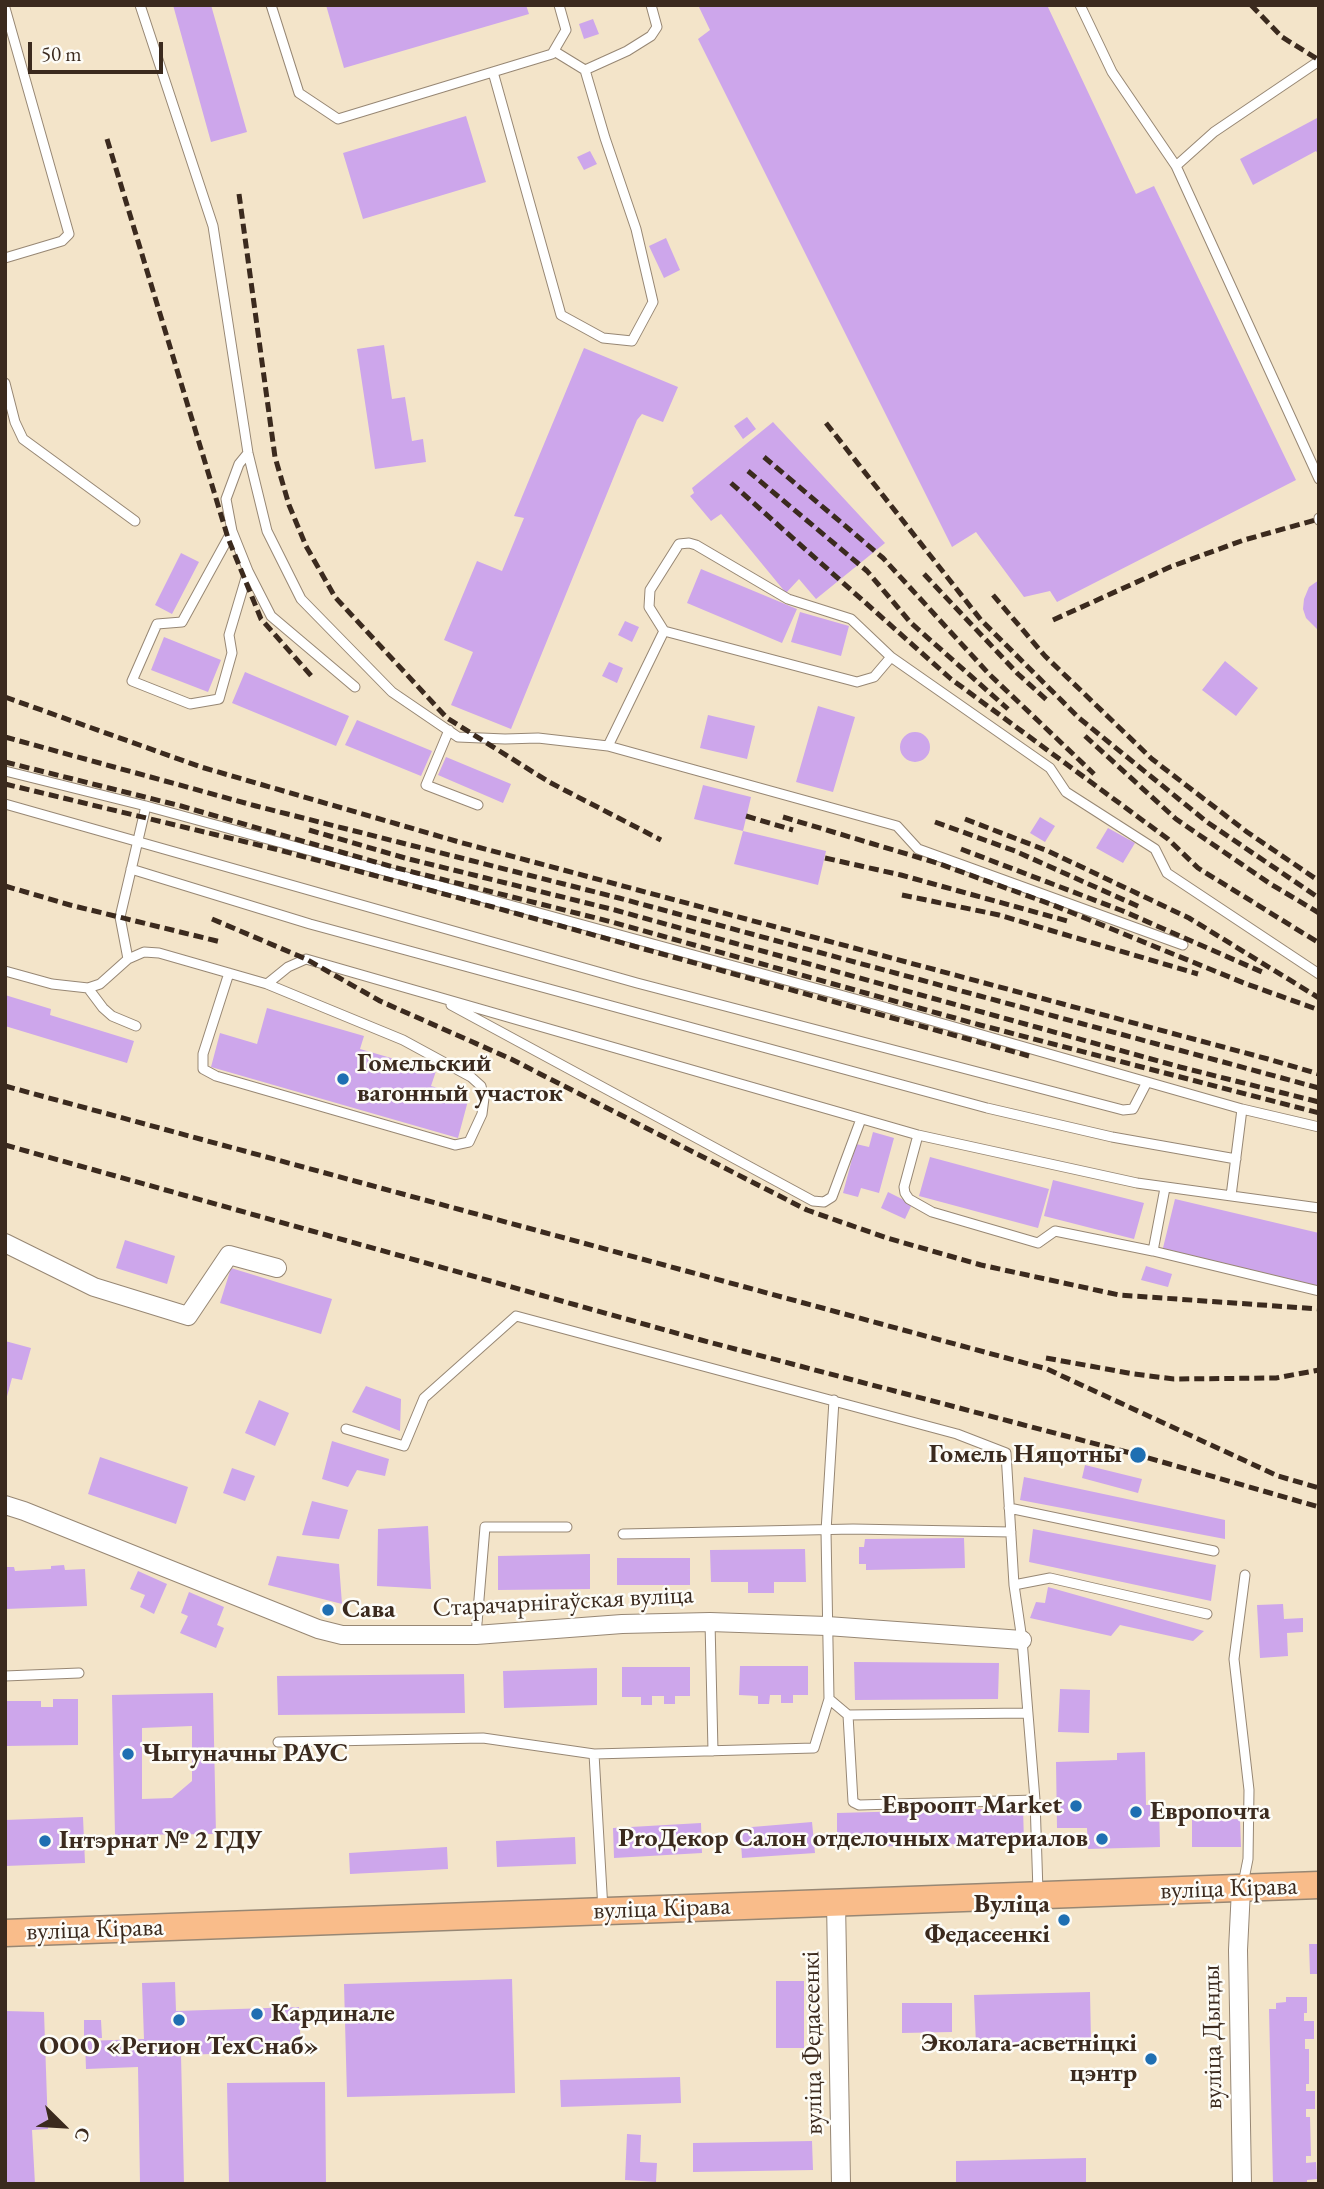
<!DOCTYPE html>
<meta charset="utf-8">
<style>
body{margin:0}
#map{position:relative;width:1324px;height:2189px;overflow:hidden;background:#f3e4c9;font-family:"EB Garamond",serif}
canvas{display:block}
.frame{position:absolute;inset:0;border:7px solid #3b2a1e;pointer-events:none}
.north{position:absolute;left:28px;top:2091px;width:70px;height:70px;-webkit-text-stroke:5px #fdfcf7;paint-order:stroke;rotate:114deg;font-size:19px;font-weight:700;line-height:28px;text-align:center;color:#3b2a1e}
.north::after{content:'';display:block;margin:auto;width:24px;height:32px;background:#3b2a1e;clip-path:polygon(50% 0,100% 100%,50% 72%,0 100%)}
.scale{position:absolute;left:28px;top:42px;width:135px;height:32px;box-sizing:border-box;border:4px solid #3b2a1e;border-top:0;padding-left:9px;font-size:21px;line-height:24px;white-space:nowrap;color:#3b2a1e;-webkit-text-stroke:5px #fdfcf7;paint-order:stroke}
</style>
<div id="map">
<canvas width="1324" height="2189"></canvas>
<div class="frame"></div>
<div class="north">С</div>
<div class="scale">50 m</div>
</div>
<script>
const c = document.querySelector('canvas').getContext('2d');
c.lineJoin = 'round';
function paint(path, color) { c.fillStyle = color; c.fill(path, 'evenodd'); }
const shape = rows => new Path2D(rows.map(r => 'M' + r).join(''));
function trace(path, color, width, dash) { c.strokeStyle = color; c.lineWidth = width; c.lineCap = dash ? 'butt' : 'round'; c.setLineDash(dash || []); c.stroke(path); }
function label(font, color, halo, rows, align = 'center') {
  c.font = font + ' "EB Garamond",serif'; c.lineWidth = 5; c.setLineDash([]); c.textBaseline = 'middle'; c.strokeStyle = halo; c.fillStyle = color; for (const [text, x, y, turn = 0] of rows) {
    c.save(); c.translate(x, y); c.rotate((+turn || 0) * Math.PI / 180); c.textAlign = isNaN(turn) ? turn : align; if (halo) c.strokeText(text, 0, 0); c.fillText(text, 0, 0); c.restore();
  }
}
paint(shape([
 [173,5,211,5,247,132,211,142],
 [326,5,526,5,529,14,344,68],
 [698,5,1047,5,1136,194,1154,186,1296,480,1057,602,1050,591,1024,597,976,532,952,547,698,39,710,30],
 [593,19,599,34,584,39,579,24],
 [466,116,486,182,363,219,343,153],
 [1319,117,1319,156,1316,151,1253,185,1240,159],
 [590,151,597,164,584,170,577,157],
 [666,238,680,270,664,278,649,246],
 [384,345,392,399,405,397,412,441,423,439,426,462,375,469,357,349],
 [584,348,678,387,663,422,642,414,637,420,511,729,451,705,473,652,444,640,477,561,502,571,524,518,514,516],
 [747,417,756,429,743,439,734,426],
 [773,422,885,543,816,599,799,579,786,593,721,514,711,521,690,496,694,493,692,488],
 [181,553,199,562,172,614,155,605],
 [701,569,797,609,782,643,687,603],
 [1319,580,1319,631,1306,618,1303,609,1304,599,1309,587],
 [800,612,849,626,841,656,791,642],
 [625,621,639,627,632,642,618,635],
 [164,637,221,660,208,692,151,670],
 [1225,661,1258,688,1236,716,1202,690],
 [609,662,623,668,617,683,602,676],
 [245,672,349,716,336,746,232,703],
 [818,706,855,717,833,792,796,782],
 [708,715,755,726,747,759,700,748],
 [357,720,432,751,421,776,345,745],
 '900 747a15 15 0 1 1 30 0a15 15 0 1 1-30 0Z',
 [446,757,511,784,503,803,438,775],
 [703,785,751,797,743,831,826,851,818,885,734,864,743,831,694,819],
 [1040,817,1055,826,1045,842,1030,833],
 [1108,828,1135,843,1123,863,1096,848],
 [5,995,51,1009,50,1015,134,1041,127,1063,5,1026],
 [267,1008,364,1036,360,1049,436,1071,431,1086,469,1097,458,1138,211,1067,220,1033,257,1044],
 [873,1132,894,1138,879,1193,861,1188,858,1197,843,1193,856,1144,869,1147],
 [930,1157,1049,1189,1038,1228,919,1196],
 [1053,1180,1144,1203,1134,1239,1044,1216],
 [888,1192,912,1204,905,1219,881,1208],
 [1175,1199,1319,1233,1319,1289,1162,1252],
 [125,1240,175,1256,167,1284,116,1268],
 [1146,1266,1172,1274,1168,1287,1141,1280],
 [231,1268,332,1299,321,1334,220,1303],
 [5,1341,31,1348,22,1380,12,1378,6,1400],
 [366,1386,401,1399,400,1431,352,1412],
 [259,1400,289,1413,275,1446,245,1433],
 [332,1441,389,1459,385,1476,357,1470,348,1487,322,1479],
 [100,1457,188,1487,176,1524,88,1494],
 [1085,1465,1142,1479,1138,1493,1082,1478],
 [232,1468,255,1476,245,1501,223,1493],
 [1024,1477,1225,1520,1225,1539,1020,1500],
 [312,1501,348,1510,339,1539,302,1535],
 [428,1526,431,1589,377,1586,378,1529],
 [1033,1529,1216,1565,1211,1601,1029,1562],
 [964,1538,965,1568,866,1570,866,1564,859,1564,859,1547,864,1547,865,1539],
 [805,1549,806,1582,774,1582,774,1593,748,1593,748,1582,711,1582,710,1550],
 [590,1554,590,1589,498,1590,498,1556],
 [277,1556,339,1564,342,1604,268,1585],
 [617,1558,690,1558,690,1585,617,1585],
 [64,1565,65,1570,85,1569,87,1606,5,1609,5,1567,14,1567,15,1571,51,1569,51,1566],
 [138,1571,167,1584,154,1614,140,1607,145,1595,130,1589],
 [1048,1587,1204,1631,1193,1641,1120,1625,1111,1636,1030,1618,1036,1602,1045,1603],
 [189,1592,224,1607,217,1625,224,1628,216,1648,180,1633,188,1616,181,1613],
 [1283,1604,1284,1619,1303,1618,1303,1632,1287,1633,1288,1656,1260,1658,1257,1605],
 [854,1662,999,1663,998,1699,855,1700],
 [740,1666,808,1666,808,1695,793,1695,793,1703,781,1703,781,1695,770,1695,769,1704,758,1704,758,1696,739,1695],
 [622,1667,690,1667,690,1696,675,1696,675,1704,664,1704,664,1696,652,1696,652,1705,641,1705,641,1697,622,1697],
 [597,1668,597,1705,504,1708,503,1671],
 [464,1674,465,1713,278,1715,277,1676],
 [1060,1689,1090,1690,1089,1733,1058,1732],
 [213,1693,216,1834,115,1835,112,1695],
 [192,1726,192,1781,172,1798,142,1799,142,1728],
 [53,1699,78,1699,78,1745,5,1746,5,1701,41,1701,41,1707,53,1707],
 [1145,1752,1146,1805,1159,1805,1160,1847,1088,1849,1087,1828,1057,1828,1056,1762,1117,1760,1117,1753],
 [1023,1808,1024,1842,837,1848,837,1813],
 [83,1817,85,1863,5,1866,5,1820],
 [1240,1819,1241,1847,1192,1847,1192,1820],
 [812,1822,815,1853,742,1858,740,1828],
 [701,1823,702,1853,614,1858,613,1828],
 [575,1837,576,1864,497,1867,496,1841],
 [447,1847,448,1869,350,1874,349,1853],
 [1309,1944,1319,1944,1319,1974,1310,1974],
 [512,1979,515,2093,347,2097,344,1984],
 [776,1981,804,1981,804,2048,776,2048],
 [175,1982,176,2011,299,2007,301,2051,181,2055,184,2184,140,2184,138,2067,86,2069,85,2041,144,2039,142,1983],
 [1090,1992,1091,2042,976,2045,974,1995],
 [1286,1997,1307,1997,1307,2013,1304,2013,1304,2021,1314,2021,1314,2039,1305,2039,1305,2049,1309,2049,1309,2084,1306,2084,1306,2091,1315,2091,1315,2109,1306,2109,1306,2117,1310,2117,1311,2156,1306,2156,1306,2163,1316,2162,1317,2179,1307,2180,1307,2184,1273,2184,1269,2009,1276,2009,1276,2003,1286,2002],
 [902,2003,952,2003,952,2032,902,2033],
 [5,2011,44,2012,48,2129,32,2130,35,2184,5,2184],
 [84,2020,101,2020,102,2038,84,2038],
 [680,2077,681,2103,561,2107,560,2080],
 [325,2082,326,2184,229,2184,227,2083],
 [627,2134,641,2135,640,2162,657,2163,656,2182,625,2180],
 [812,2141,813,2170,693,2172,693,2143],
 [1086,2158,1086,2184,956,2184,956,2161]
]), '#cda6eb');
const lane = shape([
 [140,5,213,226,248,453,267,531,301,599,392,692,458,737,505,739,538,738,608,746,897,826,918,849,1183,945],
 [271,5,299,93,338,119,552,54,566,30,559,5],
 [1080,5,1112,72,1176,166,1319,479],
 [5,8,69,234,62,241,5,258],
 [554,51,585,70],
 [493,72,561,315,603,338,632,341,653,302,636,229,605,138,585,70,627,51,651,36,657,27,651,5],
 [1176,166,1214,132,1319,61],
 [5,383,15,422,23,439,135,521],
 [248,453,239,464,226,499,232,531,182,622,157,624,132,681,190,704,219,699,232,653,229,635,248,571,271,616,355,687],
 [1319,518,1319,520],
 [232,531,248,571],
 [664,631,649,607,650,590,679,544,689,543,696,545,788,599,851,619,891,657],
 [449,730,426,785,478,805],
 [608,746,664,631,857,682,874,677,891,657,1050,768,1066,792,1155,849,1167,873,1319,974],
 [5,771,146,806],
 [5,804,637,983,1123,1110,1133,1109,1147,1082],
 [131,869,310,924,987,1108,1112,1137,1236,1159],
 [128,959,120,917,146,806,877,1005,1242,1109],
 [5,971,52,984,88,988,100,984,128,959,144,952,159,953,267,984,288,967,306,959,918,1135,1137,1183,1319,1208],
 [229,973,203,1054,203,1069,216,1076,455,1145,469,1142,482,1114,484,1098,481,1086,471,1077,403,1040,267,984],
 [88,988,103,1008,112,1016,136,1026],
 [451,1005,813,1201,824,1202,832,1197,861,1119],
 [918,1135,904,1187,905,1193,909,1199,932,1212,1038,1243,1055,1231,1153,1251,1319,1291],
 [1231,1196,1242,1109,1319,1127],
 [1153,1251,1165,1188],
 [834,1400,826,1531,829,1699,848,1715],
 [346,1429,404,1446,424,1398,516,1316,957,1434,1006,1453,1014,1585,1022,1640,1035,1800,1038,1892],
 [1009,1508,1214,1551],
 [623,1534,853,1529,1011,1532],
 [1014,1585,1050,1578,1207,1614],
 [710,1622,713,1751],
 [476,1635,485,1527,567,1527],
 [5,1676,79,1673],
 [1027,1713,848,1715,853,1802,859,1805,1035,1800],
 [278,1742,483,1738,594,1754,814,1748,829,1699],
 [594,1754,603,1910],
 [1243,1884,1248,1859,1249,1790,1234,1659,1245,1575]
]);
const street = shape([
 [5,1243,94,1287,188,1316,229,1255,277,1268],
 [5,1505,24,1511,318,1629,342,1635,476,1635,622,1624,710,1622,827,1626,1022,1640],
 [1241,1889,1238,1950,1242,2184],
 [836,1902,841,2184]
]);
const primary = shape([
 [5,1933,1319,1885]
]);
trace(lane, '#978774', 11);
trace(street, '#978774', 20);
trace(primary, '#978774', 29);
trace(lane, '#fff', 9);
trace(street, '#fff', 18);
trace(primary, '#f9bc8a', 26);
trace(shape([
 [1251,5,1282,37,1319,60],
 [107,139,228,538,261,619,314,679],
 [239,194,275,457,289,505,306,546,335,597,447,718,549,782,661,840],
 [826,423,981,620,1079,718,1207,822,1319,898],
 [764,457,883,558,989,674,1094,774],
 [748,471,867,571,911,623,1008,709],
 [731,483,951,679,1168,839,1198,868,1319,943],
 [924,574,1018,674,1049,702],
 [993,595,1045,656,1152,759,1247,832,1319,881],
 [1053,620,1170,567,1244,540,1319,519],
 [5,697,201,767,459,842,1268,1059,1319,1074],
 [1085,736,1176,819,1269,883,1319,913],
 [5,737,256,806,619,898,1319,1088],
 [5,762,181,806,393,867,612,922,980,1025,1319,1113],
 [5,784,275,849,493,907,1029,1056],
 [746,816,793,830],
 [783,817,937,863,1053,905,1244,983,1319,1010],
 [965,819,1048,851,1189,918,1319,998],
 [935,822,1015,851,1142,908],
 [309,830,405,858,615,910,1180,1067,1319,1102],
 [961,849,1123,911,1262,972],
 [825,858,901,875,1071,922],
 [5,886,70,905,221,942],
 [902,895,999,915,1198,974],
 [212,919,306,959,380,1001,511,1059,807,1210,887,1238,981,1265,1119,1295,1319,1309],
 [5,1086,1047,1369,1278,1476,1319,1488],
 [5,1145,701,1340,1138,1455,1319,1507],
 [1046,1358,1134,1374,1174,1379,1276,1378,1319,1370]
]), '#3b2a1e', 5, [10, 5]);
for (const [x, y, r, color] of [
 [343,1079,7,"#1f6fb2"],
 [1138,1455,9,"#1f6fb2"],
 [328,1610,7,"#1f6fb2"],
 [128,1754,7,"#1f6fb2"],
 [1076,1806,7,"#1f6fb2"],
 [1136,1812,7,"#1f6fb2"],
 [1102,1839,7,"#1f6fb2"],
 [45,1841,7,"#1f6fb2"],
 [1064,1920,7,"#1f6fb2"],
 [257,2014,7,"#1f6fb2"],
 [179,2020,7,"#1f6fb2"],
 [1151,2059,7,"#1f6fb2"]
]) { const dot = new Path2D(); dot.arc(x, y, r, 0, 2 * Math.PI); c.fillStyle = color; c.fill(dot); trace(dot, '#fdfcf7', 2.5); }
label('bold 26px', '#3b2a1e', '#fdfcf7', [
 ["Гомельский",357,1064],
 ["вагонный участок",357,1094],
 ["Гомель Няцотны",1122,1455,"right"],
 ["Сава",342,1610],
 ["Чыгуначны РАУС",142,1754],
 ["Евроопт Market",1062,1806,"right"],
 ["Европочта",1150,1812],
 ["ProДекор Салон отделочных материалов",1088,1839,"right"],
 ["Інтэрнат № 2 ГДУ",59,1841],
 ["Вуліца",1050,1905,"right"],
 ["Федасеенкі",1050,1935,"right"],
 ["Кардинале",271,2014],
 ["Эколага-асветніцкі",1137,2044,"right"],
 ["цэнтр",1137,2074,"right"],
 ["ООО «Регион ТехСнаб»",179,2047,"center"]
], 'left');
label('26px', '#3b2a1e', '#fdfcf7', [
 ["Старачарнігаўская вуліца",563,1602,-3],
 ["вуліца Кірава",1229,1889,-2],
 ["вуліца Кірава",662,1909,-2],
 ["вуліца Кірава",95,1930,-2],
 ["вуліца Дынды",1213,2037,-91],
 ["вуліца Федасеенкі",813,2043,-91]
]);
</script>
